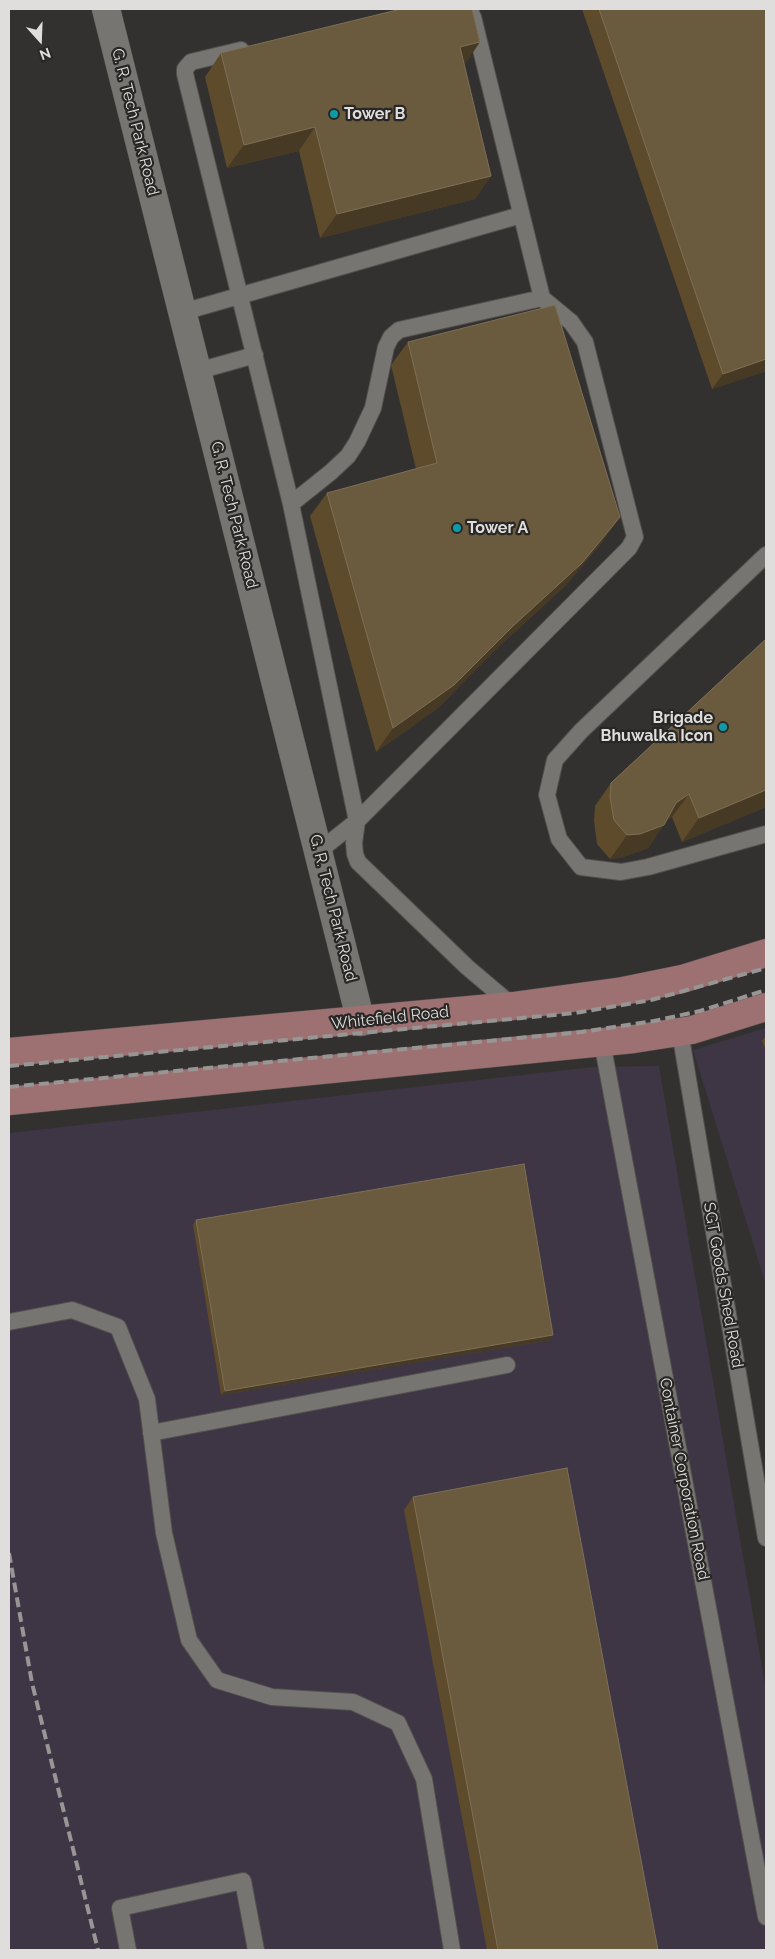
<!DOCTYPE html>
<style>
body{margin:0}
#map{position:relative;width:775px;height:1959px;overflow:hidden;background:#33312f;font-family:Raleway,sans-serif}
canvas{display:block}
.frame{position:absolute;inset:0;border:10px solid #dfdedc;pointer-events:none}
.north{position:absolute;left:15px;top:15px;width:50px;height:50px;-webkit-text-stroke:4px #292725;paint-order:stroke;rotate:160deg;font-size:14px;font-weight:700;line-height:20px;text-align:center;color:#dfdedc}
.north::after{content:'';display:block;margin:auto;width:18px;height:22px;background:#dfdedc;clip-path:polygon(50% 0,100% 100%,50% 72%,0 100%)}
</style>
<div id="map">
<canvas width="775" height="1959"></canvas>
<div class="frame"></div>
<div class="north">N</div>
</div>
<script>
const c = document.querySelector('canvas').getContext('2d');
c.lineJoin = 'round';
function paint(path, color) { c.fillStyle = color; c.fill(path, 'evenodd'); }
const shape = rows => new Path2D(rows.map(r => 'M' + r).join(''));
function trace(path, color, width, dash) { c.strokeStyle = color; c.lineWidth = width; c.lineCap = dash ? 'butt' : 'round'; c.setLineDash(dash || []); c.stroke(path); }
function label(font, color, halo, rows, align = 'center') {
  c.font = font + ' Raleway,sans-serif'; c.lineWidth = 4.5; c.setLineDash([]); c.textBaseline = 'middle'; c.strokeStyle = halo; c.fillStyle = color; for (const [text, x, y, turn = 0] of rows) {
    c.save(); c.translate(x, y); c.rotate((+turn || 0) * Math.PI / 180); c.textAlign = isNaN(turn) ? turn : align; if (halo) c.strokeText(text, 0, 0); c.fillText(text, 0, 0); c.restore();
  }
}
paint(shape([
 [766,1028,766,1285,693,1050],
 [659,1066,766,1691,766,1950,9,1950,9,1133,593,1067]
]), '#3e3545');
const service = shape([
 [241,50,191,62,185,69,185,74,291,504,357,821,354,843,355,854,358,862,467,967,513,1006],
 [183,312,521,215],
 [198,371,255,355],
 [291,504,331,472,348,456,357,442,373,408,386,347,391,337,399,330,542,298],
 [766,555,581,731,555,760,547,795,559,839,581,867,621,872,648,867,766,834],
 [319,851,357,821,629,548,635,537,585,342,571,322,542,298,473,17,469,9],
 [680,1032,766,1538],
 [602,1042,766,1917],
 [9,1322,72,1310,118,1327,147,1399,164,1533,189,1640,217,1680,272,1697,353,1702,398,1723,424,1779,452,1950],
 [151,1433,507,1365],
 [128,1950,120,1908,243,1881,256,1950]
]);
const minor = shape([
 [106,9,361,1022]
]);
const primary = shape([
 [9,1052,513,1006,623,991,682,979,766,953],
 [9,1101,634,1039,692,1030,766,1007]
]);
trace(service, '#52504e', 18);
trace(minor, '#52504e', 29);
trace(primary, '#52504e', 29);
trace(service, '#777571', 16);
trace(minor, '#777571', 28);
trace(primary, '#9d7172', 28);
trace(shape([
 [9,1066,575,1013,651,1000,766,968],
 [9,1087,582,1032,654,1021,700,1011,766,990],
 [9,1553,32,1683,98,1950]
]), '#989694', 4, [10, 5]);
paint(shape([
 [582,9,766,9,766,371,712,389],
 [221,53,464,65,491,176,475,199,320,238,299,151,227,168,205,77],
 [408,342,603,541,565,586,495,650,438,708,376,752,310,516,327,493,416,469,391,365],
 [766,639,766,807,682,842,672,817,666,821,648,848,623,857,610,859,597,844,594,821,595,806,611,783],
 [766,1035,766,1051,762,1041],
 [196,1220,550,1340,221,1395,193,1225],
 [413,1497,658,1950,487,1950,404,1510]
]), '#5d4b2b');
paint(shape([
 [480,42,464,66,460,47],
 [315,127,299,151,227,168,244,145],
 [491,176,475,199,320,238,337,214],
 [766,359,766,371,712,389,723,374],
 [620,517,603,541,565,586,495,650,438,708,376,752,393,728,512,627],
 [766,790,766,807,682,842,699,818],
 [689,794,672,817,659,826,676,803],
 [664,825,648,848,623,857,610,859,627,835],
 [553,1335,550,1340,221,1395,225,1391]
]), '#463a25');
const building = shape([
 [401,9,472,9,480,42,460,47,491,176,337,214,315,127,244,145,221,53,401,9],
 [599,9,766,9,766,359,723,374,599,9],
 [555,305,620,517,582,563,512,627,454,685,393,728,327,493,437,463,408,342,555,305],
 [766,639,766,790,699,818,689,794,676,803,664,825,640,834,627,835,614,820,610,797,611,783,766,639],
 [524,1164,553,1335,225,1391,196,1220,524,1164],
 [567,1468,658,1950,498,1950,413,1497,567,1468]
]);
paint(building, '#6b5b3e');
trace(building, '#7d6f57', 1);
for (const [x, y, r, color] of [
 [334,114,5,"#0f9aa8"],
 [457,528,5,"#0f9aa8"],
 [723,727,5,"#0f9aa8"]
]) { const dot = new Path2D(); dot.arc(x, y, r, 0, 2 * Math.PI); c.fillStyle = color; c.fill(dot); trace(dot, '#292725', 2); }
label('bold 16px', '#dfdedc', '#292725', [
 ["Tower B",344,114],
 ["Tower A",467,528],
 ["Brigade",713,718,"right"],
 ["Bhuwalka Icon",713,736,"right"]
], 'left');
label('16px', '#dfdedc', '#292725', [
 ["G. R. Tech Park Road",135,122,76],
 ["G. R. Tech Park Road",234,515,76],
 ["G. R. Tech Park Road",333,908,76],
 ["Whitefield Road",390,1018,-6],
 ["SGT Goods Shed Road",723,1285,80],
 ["Container Corporation Road",684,1479,79]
]);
</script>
